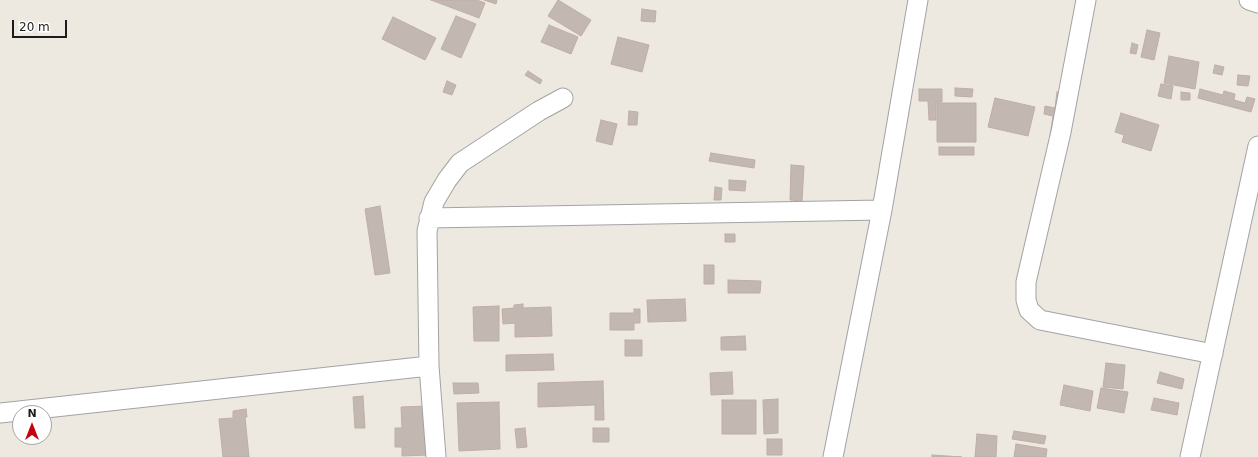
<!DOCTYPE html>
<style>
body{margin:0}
#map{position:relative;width:1258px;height:457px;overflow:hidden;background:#ede9e1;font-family:"DejaVu Sans",sans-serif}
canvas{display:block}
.north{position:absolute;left:12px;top:405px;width:40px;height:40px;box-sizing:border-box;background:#fff;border:1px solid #a4a4a4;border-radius:50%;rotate:0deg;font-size:11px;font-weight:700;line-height:16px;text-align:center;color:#1c1c1c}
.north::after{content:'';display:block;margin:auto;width:14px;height:18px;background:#c6020d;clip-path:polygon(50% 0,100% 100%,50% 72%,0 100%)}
.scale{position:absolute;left:12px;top:20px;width:55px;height:18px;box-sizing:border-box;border:2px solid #1c1c1c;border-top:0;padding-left:5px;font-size:12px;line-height:14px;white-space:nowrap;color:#1c1c1c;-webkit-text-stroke:3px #fff;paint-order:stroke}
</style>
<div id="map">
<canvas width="1258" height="457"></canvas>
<div class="north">N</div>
<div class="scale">20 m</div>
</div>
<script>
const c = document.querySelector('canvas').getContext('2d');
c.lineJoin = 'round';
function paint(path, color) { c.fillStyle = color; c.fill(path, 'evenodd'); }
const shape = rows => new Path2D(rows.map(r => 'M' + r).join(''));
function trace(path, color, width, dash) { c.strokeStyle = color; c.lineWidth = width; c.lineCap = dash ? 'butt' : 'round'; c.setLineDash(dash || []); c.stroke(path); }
const building = shape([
 [431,0,477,0,485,3,479,18,431,0],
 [484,0,497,0,496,4,484,0],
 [558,0,591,20,581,36,548,16,558,0],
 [642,9,656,11,655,22,641,21,642,9],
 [456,16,476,24,461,58,441,49,456,16],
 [393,17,436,38,425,60,382,39,393,17],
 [549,25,578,37,571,54,541,42,549,25],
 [1147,30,1160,33,1154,60,1141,57,1147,30],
 [618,37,649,45,642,72,611,64,618,37],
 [1132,43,1138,45,1136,54,1130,53,1132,43],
 [1169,56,1199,62,1195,89,1164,83,1169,56],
 [1215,65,1224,67,1222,75,1213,73,1215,65],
 [528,71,542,80,540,84,525,75,528,71],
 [1238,75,1250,76,1248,86,1237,85,1238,75],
 [447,81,456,85,452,95,443,92,447,81],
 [1161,84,1173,86,1171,99,1158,96,1161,84],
 [955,88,973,89,972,97,955,96,955,88],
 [919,89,942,89,942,102,936,102,936,120,929,120,928,101,919,101,919,89],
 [1200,89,1223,95,1224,91,1235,94,1234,100,1245,103,1247,97,1255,99,1251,112,1198,98,1200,89],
 [1057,92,1071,95,1064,138,1050,136,1053,116,1044,114,1045,106,1055,108,1057,92],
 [1181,92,1190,93,1190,100,1181,100,1181,92],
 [995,98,1035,107,1028,136,988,127,995,98],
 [937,103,976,103,976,142,937,142,937,103],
 [629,111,638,112,637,125,628,125,629,111],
 [1121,113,1159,125,1151,151,1122,142,1124,135,1115,132,1121,113],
 [601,120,617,124,612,145,596,141,601,120],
 [939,147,974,147,974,155,939,155,939,147],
 [711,153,755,160,754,168,709,161,711,153],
 [791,165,804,166,802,201,790,200,791,165],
 [729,180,746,181,745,191,729,190,729,180],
 [715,187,722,188,721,200,714,200,715,187],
 [380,206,390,273,375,275,365,209,380,206],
 [725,234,735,234,735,242,725,242,725,234],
 [704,265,714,265,714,284,704,284,704,265],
 [728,280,761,281,760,293,728,293,728,280],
 [685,299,686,321,648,322,647,300,685,299],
 [523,304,523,308,551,307,552,336,515,337,515,323,503,324,502,309,514,308,514,305,523,304],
 [499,306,499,341,474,341,473,307,499,306],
 [634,309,640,309,640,323,634,323,634,330,610,330,610,313,634,313,634,309],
 [745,336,746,350,721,350,721,337,745,336],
 [625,340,642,340,642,356,625,356,625,340],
 [553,354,554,370,506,371,506,355,553,354],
 [1106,363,1125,365,1123,389,1103,387,1106,363],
 [732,372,733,394,711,395,710,373,732,372],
 [1160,372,1184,379,1182,389,1157,383,1160,372],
 [603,381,604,420,595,420,595,405,538,407,538,383,603,381],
 [453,383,478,383,479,393,454,394,453,383],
 [1064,385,1093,391,1090,411,1060,405,1064,385],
 [1101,388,1128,392,1124,413,1097,408,1101,388],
 [363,396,365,428,355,428,353,397,363,396],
 [1154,398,1179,403,1177,415,1151,410,1154,398],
 [778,399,778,433,764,434,763,400,778,399],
 [722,400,756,400,756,434,722,434,722,400],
 [499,402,500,449,459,451,457,403,499,402],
 [427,406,428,455,402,456,402,447,395,447,395,428,402,428,401,407,427,406],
 [246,409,247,417,245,417,249,457,223,457,219,419,233,418,233,411,246,409],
 [525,428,527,447,517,448,515,429,525,428],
 [593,428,609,428,609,442,593,442,593,428],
 [1014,431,1046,436,1044,444,1012,439,1014,431],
 [977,434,997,436,996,457,975,457,977,434],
 [767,439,782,439,782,455,767,455,767,439],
 [1016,444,1047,449,1046,457,1014,457,1016,444],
 [932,455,962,457,932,457,932,455]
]);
paint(building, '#c2b8b1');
trace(building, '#bfaea4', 1);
const minor = shape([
 [1086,0,1061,132,1026,282,1026,300,1029,310,1040,320,1213,354],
 [1249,0,1258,3],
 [429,218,882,210],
 [0,413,429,366],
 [436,457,429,366,427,231,434,202,447,180,460,163,539,111,563,98],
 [833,457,882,210,918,0],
 [1190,457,1258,146]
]);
trace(minor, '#a3a3a3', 21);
trace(minor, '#fff', 19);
</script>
